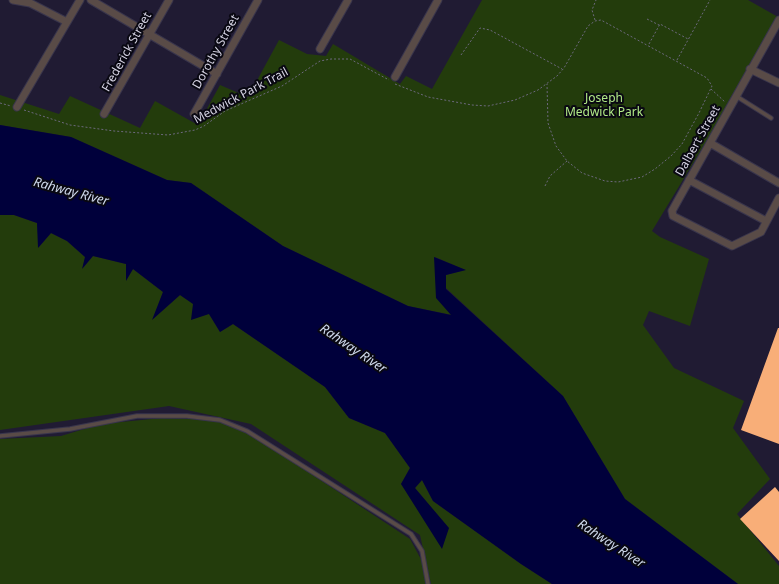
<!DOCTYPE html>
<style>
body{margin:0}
canvas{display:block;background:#201b33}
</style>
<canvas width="779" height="584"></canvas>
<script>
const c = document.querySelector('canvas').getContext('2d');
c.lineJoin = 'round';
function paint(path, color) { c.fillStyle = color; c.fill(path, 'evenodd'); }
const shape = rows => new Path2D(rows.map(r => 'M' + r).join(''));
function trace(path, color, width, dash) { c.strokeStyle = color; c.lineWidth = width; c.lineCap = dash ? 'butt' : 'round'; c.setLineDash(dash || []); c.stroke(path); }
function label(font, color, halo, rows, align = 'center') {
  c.font = font + ' "Noto Sans",sans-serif'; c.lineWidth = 4; c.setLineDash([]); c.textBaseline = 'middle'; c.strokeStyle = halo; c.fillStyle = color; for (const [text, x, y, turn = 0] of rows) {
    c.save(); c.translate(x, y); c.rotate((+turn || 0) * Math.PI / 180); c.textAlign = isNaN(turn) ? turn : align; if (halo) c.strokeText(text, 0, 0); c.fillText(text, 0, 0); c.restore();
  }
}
paint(shape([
 [482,0,748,0,778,17,750,69,652,231,660,237,709,259,690,326,649,311,643,325,674,368,744,401,733,428,770,479,737,514,779,566,779,584,738,584,625,499,563,396,446,288,446,275,465,270,435,257,452,315,408,306,283,246,191,183,167,180,71,137,0,125,0,95,59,114,70,96,140,128,155,101,198,125,220,85,248,97,279,40,307,54,326,56,333,44,400,84,406,76,432,89],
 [0,215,14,215,37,223,39,247,51,233,67,241,85,257,83,268,93,256,126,264,126,280,133,269,163,292,153,319,180,295,209,314,220,332,233,324,325,387,349,418,385,433,410,468,401,484,448,528,415,488,422,480,433,501,521,564,552,584,431,584,420,535,251,424,169,406,0,430],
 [162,418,193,419,224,422,255,437,410,539,423,563,428,584,0,584,0,439,61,436,101,424]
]), '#233c0c');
paint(shape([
 [0,125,71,137,167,180,191,183,283,246,408,306,451,315,436,298,434,257,466,270,446,275,446,289,563,396,625,499,738,584,552,584,521,564,433,501,422,480,415,488,449,528,442,549,401,484,410,468,385,433,349,418,325,387,233,324,220,332,209,314,191,320,193,304,180,295,152,320,163,292,133,269,126,281,126,264,93,256,82,269,85,257,67,241,51,233,38,248,37,223,14,215,0,215]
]), '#00003b');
paint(shape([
 [778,328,779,328,779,444,741,430],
 [775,487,779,492,779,561,740,519]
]), '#f8ae78');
const lane = shape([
 [736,96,771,118],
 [0,436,70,429,137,416,187,416,220,420,247,431,411,534,422,551,428,584]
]);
const street = shape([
 [13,0,30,3,67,22],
 [91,0,217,74],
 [779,20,710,143,672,211,673,216,732,246,761,232,779,198],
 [320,49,348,0],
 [750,69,779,83],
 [395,77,438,0],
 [17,107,80,0],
 [104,114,169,0],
 [194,114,258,0],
 [710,143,779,183],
 [689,180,766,221]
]);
trace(lane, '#39354c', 5.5);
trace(street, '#39354c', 9);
trace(shape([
 [647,19,659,25],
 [595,20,592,10,596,0],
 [649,44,660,24,688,39],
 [461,55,480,28,490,30,562,69],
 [677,60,710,0],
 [395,84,428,97,472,105,488,106,515,100,538,90,557,76,564,68,588,26,595,21,601,20,707,78,712,86,699,113,682,144,671,156,655,169,642,177,618,182,605,181,582,173,567,161,556,146,548,123,547,84],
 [711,89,725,102],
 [0,103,11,106],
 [24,110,70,125,114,131,168,135,195,130,204,126,225,111,282,86,320,61,331,59,350,59,389,80],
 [545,186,550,176,567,161]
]), '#6c697d', 1, [2, 2]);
trace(lane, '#594b47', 3.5);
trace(street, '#594b47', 7);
label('12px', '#d5d3e3', '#090812', [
 ["Frederick Street",127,52,-61],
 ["Dorothy Street",216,52,-61],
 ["Medwick Park Trail",241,96,-28],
 ["Dalbert Street",698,141,-61]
]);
label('12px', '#b1ea87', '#090812', [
 ["Joseph",604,99],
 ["Medwick Park",604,113]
]);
label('italic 13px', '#cfd9ec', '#090812', [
 ["Rahway River",71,192,15],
 ["Rahway River",353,349,34],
 ["Rahway River",611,544,33]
]);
</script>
